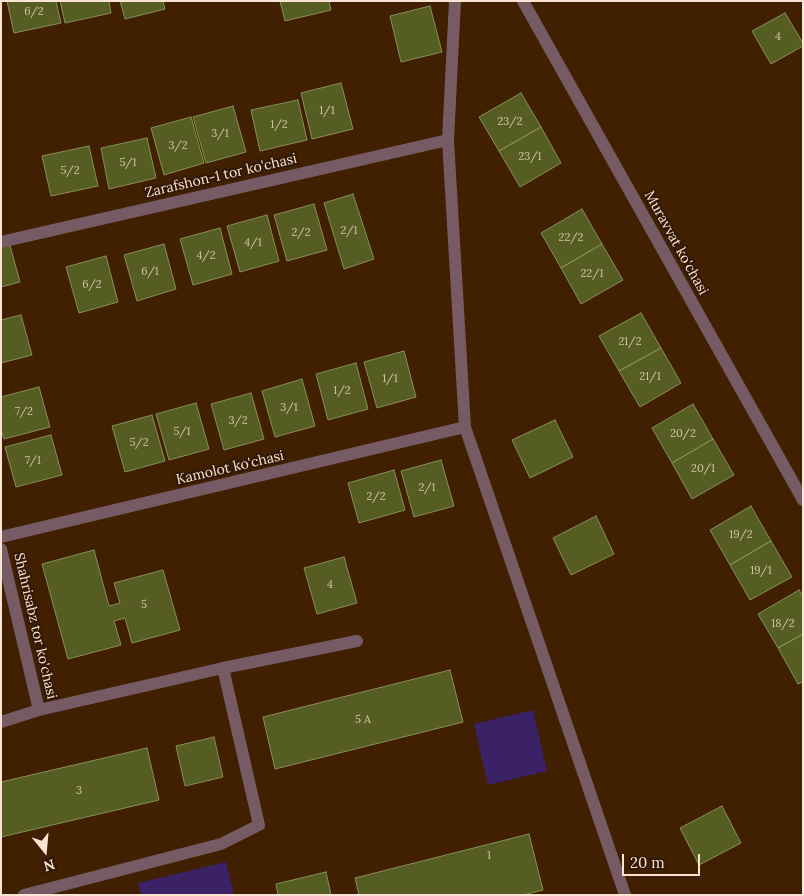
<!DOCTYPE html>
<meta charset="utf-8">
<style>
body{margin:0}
#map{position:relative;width:804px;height:896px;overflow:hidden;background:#411f01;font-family:Lora,serif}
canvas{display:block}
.frame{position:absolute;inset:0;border:2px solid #fbe4d4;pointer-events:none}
.north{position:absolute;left:20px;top:826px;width:50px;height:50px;-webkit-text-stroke:4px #311905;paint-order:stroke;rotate:163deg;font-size:14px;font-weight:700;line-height:20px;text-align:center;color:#fbe4d4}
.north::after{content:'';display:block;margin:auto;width:18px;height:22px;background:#fbe4d4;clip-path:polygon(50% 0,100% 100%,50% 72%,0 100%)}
.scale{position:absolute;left:622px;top:854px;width:78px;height:22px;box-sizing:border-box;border:2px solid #fbe4d4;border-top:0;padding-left:6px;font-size:15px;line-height:18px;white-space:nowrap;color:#fbe4d4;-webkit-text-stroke:4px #311905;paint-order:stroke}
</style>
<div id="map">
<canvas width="804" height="896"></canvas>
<div class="frame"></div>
<div class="north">N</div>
<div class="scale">20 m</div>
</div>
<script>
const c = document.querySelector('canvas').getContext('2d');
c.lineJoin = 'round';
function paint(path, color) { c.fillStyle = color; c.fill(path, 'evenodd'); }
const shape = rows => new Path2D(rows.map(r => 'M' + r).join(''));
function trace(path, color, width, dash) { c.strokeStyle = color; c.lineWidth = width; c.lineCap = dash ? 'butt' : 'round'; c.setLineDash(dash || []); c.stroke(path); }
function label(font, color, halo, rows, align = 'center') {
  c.font = font + ' Lora,serif'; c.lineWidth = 4; c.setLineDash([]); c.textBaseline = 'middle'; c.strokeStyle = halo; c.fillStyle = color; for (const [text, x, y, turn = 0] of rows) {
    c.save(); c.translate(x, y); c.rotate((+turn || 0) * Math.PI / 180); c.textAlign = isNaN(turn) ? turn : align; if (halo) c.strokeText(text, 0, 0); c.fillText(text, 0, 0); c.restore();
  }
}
paint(shape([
 [533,710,547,771,488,785,474,724],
 [226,862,234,895,141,895,138,883]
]), '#3b2267');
const building = shape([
 [7,1,56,1,61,23,14,33,7,1],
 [60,1,109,1,111,13,65,23,60,1],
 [120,1,163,1,165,9,125,19,120,1],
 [280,1,329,1,331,10,285,21,280,1],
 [430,6,442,52,401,62,390,16,430,6],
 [785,13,803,43,803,46,771,64,752,31,785,13],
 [341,83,353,129,312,139,301,93,341,83],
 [521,93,541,127,499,151,479,117,521,93],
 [298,100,307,140,260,151,251,110,298,100],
 [233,106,246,152,206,163,193,117,233,106],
 [191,117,204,163,164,175,151,128,191,117],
 [541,127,561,163,520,187,499,151,541,127],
 [147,138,156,178,109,189,101,148,147,138],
 [89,146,98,186,51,196,42,156,89,146],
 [353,194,374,259,344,269,324,203,353,194],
 [314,204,327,250,287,261,274,215,314,204],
 [582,209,602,244,561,268,541,233,582,209],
 [267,215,279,261,240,272,227,226,267,215],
 [220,228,232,274,193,285,180,239,220,228],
 [9,242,20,282,1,287,1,244,9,242],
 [164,244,176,289,137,301,124,255,164,244],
 [602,244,623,280,581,304,561,268,602,244],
 [106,256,118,302,79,313,66,267,106,256],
 [641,313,661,348,619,371,599,336,641,313],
 [21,315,32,355,1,363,1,320,21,315],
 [661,348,681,383,640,407,619,371,661,348],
 [404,351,416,397,377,408,364,362,404,351],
 [356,363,368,409,328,420,316,374,356,363],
 [302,379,315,426,275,437,262,391,302,379],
 [39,387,50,427,4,439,1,429,1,397,39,387],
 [251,393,264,439,224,450,211,404,251,393],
 [196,403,209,449,169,460,156,414,196,403],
 [693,404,713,439,672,463,652,428,693,404],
 [152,415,165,461,125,472,112,426,152,415],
 [555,420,573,457,530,478,512,440,555,420],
 [51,435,62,475,16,487,5,447,51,435],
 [713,439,734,475,692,499,672,463,713,439],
 [441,460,454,506,414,517,401,471,441,460],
 [394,470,405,510,359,523,348,483,394,470],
 [751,506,771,541,730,565,710,530,751,506],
 [596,516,614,554,571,575,553,538,596,516],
 [771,541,792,577,750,600,730,565,771,541],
 [94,550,109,606,120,603,114,583,163,570,180,630,132,643,125,618,114,621,121,645,68,659,42,564,94,550],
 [344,557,357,603,317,614,304,568,344,557],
 [799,590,803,596,803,634,778,648,758,614,799,590],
 [803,634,803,682,798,684,778,648,803,634],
 [450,670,463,722,275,769,263,717,450,670],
 [214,737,223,777,185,786,176,746,214,737],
 [147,748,159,800,1,837,1,782,147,748],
 [722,806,741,843,699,865,680,828,722,806],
 [529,834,543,890,523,895,359,895,355,878,529,834],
 [326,872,331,895,278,895,276,884,326,872]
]);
paint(building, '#555d22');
trace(building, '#879155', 1);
trace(shape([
 [455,1,448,140,465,427,625,895],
 [523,1,803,500],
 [1,242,448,140],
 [1,537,465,427],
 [1,549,39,710],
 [1,722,39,710,223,668,357,641],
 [24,895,221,844,259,825,223,668]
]), '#765b64', 12);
label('11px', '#d2c2a8', null, [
 ["6/2",34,12],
 ["4",778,37],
 ["1/1",327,111],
 ["23/2",510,122],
 ["1/2",279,125],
 ["3/1",220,134],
 ["3/2",178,146],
 ["23/1",530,157],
 ["5/1",128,163],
 ["5/2",70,171],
 ["2/1",349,231],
 ["2/2",301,233],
 ["22/2",571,238],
 ["4/1",253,243],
 ["4/2",206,256],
 ["6/1",150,272],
 ["22/1",592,274],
 ["6/2",92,285],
 ["21/2",630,342],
 ["21/1",650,377],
 ["1/1",390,379],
 ["1/2",342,391],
 ["3/1",289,408],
 ["7/2",24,412],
 ["3/2",238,421],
 ["5/1",182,432],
 ["20/2",683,434],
 ["5/2",139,443],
 ["7/1",33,461],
 ["20/1",703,469],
 ["2/1",427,488],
 ["2/2",376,497],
 ["19/2",741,535],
 ["19/1",761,571],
 ["4",330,585],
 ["5",144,605],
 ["18/2",783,624],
 ["5 А",363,720],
 ["3",79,791],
 ["1",489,856]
]);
label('14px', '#fbe4d4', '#311905', [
 ["Zarafshon-1 tor ko'chasi",221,176,-13],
 ["Muravvat ko'chasi",676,243,61],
 ["Kamolot ko'chasi",230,468,-13],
 ["Shahrisabz tor ko'chasi",35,626,77]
]);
</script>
